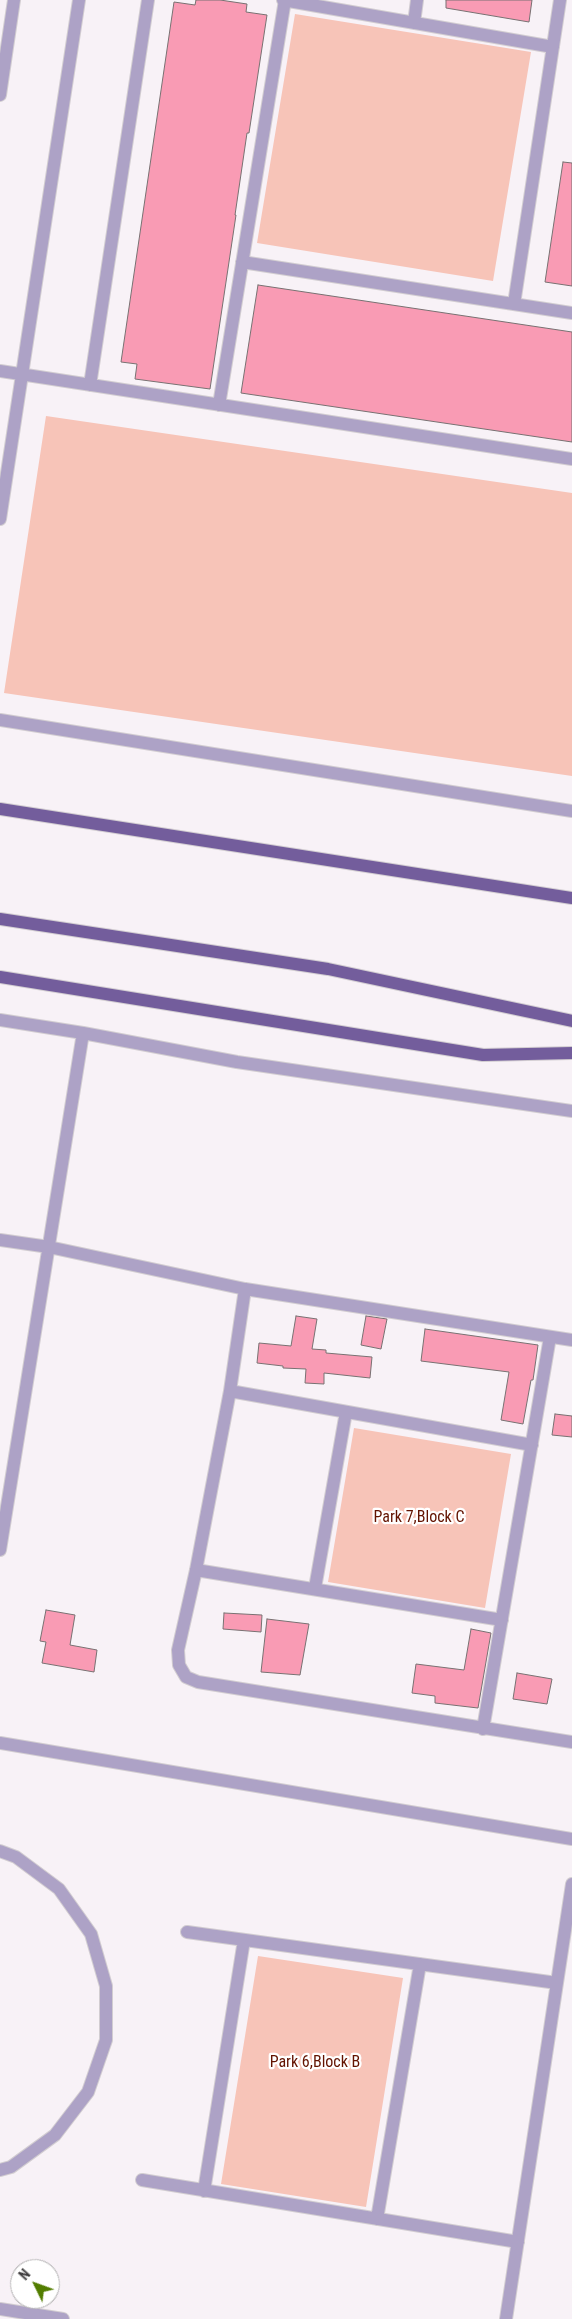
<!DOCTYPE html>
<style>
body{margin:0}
#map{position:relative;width:572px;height:2319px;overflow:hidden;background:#f8f2f7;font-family:"Roboto Condensed",sans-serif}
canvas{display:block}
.north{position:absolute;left:10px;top:2259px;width:50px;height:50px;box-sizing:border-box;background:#fff;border:1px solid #b1b0b1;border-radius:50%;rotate:312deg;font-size:14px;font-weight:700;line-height:20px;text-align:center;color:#3b393b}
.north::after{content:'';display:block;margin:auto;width:18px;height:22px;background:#527d00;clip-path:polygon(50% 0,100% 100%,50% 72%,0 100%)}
</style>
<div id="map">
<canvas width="572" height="2319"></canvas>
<div class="north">N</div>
</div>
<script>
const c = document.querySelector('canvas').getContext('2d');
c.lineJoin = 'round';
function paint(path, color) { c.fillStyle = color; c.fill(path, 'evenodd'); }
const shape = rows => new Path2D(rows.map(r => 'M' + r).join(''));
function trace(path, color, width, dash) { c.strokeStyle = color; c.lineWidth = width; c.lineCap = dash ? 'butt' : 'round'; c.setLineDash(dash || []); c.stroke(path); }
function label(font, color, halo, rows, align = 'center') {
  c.font = font + ' "Roboto Condensed",sans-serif'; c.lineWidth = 4.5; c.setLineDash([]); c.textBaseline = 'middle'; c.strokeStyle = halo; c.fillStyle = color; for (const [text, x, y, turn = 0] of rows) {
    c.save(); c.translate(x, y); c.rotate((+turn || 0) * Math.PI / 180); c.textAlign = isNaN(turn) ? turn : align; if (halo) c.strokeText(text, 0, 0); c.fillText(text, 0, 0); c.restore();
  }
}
paint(shape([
 [295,14,531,52,493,281,257,243],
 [46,416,572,493,572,776,4,693],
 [354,1428,511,1454,485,1608,328,1582],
 [258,1956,403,1978,366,2207,221,2184]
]), '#f7c4b8');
const building = shape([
 [196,0,220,0,247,4,246,12,267,15,249,133,247,133,235,215,236,215,210,389,135,379,137,364,121,362,174,2,195,5,196,0],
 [446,0,532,0,529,22,446,8,446,0],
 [563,162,572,163,572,286,545,282,563,162],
 [258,285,572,332,572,442,241,393,258,285],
 [296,1316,317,1319,312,1349,326,1350,326,1353,372,1357,370,1378,324,1373,324,1384,305,1383,306,1369,283,1368,283,1366,257,1363,259,1343,291,1346,296,1316],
 [366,1316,387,1319,381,1349,361,1345,366,1316],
 [425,1329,538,1345,533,1380,531,1380,523,1424,501,1420,509,1372,421,1361,425,1329],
 [555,1414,572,1416,572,1437,552,1435,555,1414],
 [46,1610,75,1615,70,1645,97,1650,94,1672,42,1663,46,1642,40,1641,46,1610],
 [224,1613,262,1615,261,1632,223,1629,224,1613],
 [267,1619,309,1624,300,1675,261,1672,267,1619],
 [471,1629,491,1633,478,1708,435,1703,435,1696,412,1693,416,1664,464,1670,471,1629],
 [517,1673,552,1679,547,1704,513,1699,517,1673]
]);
paint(building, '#f99bb4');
trace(building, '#787172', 1);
const minor = shape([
 [283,0,553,47],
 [414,23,417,0],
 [0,95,14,0],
 [242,262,572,313],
 [514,304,560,0],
 [0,371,572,459],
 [90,385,148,0],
 [219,405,285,0],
 [0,519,79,0],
 [0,720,572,811],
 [0,1020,83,1033,237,1062,572,1111],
 [0,1240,49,1247,245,1289,572,1340],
 [245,1289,230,1391,196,1570,178,1650,179,1665,186,1677,198,1682,572,1742],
 [230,1391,532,1445],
 [0,1550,83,1033],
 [196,1570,502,1620],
 [315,1588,346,1412],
 [483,1729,550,1337],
 [0,1743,572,1839],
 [0,1851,16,1857,59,1889,91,1934,106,1986,106,2040,88,2092,55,2135,11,2167,0,2170],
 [187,1932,557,1983],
 [142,2180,518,2242],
 [204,2191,244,1940],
 [377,2219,420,1964],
 [0,2309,63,2319],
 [506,2319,572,1884]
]);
const major = shape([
 [0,809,572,898],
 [0,919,328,969,572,1021],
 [0,977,483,1055,572,1053]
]);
trace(minor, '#d2cdd1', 14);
trace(major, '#d2cdd1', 14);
trace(minor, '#ada2c6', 12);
trace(major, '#735d9c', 12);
label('16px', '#631300', '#fff', [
 ["Park 7,Block C",419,1518],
 ["Park 6,Block B",315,2063]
]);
</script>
